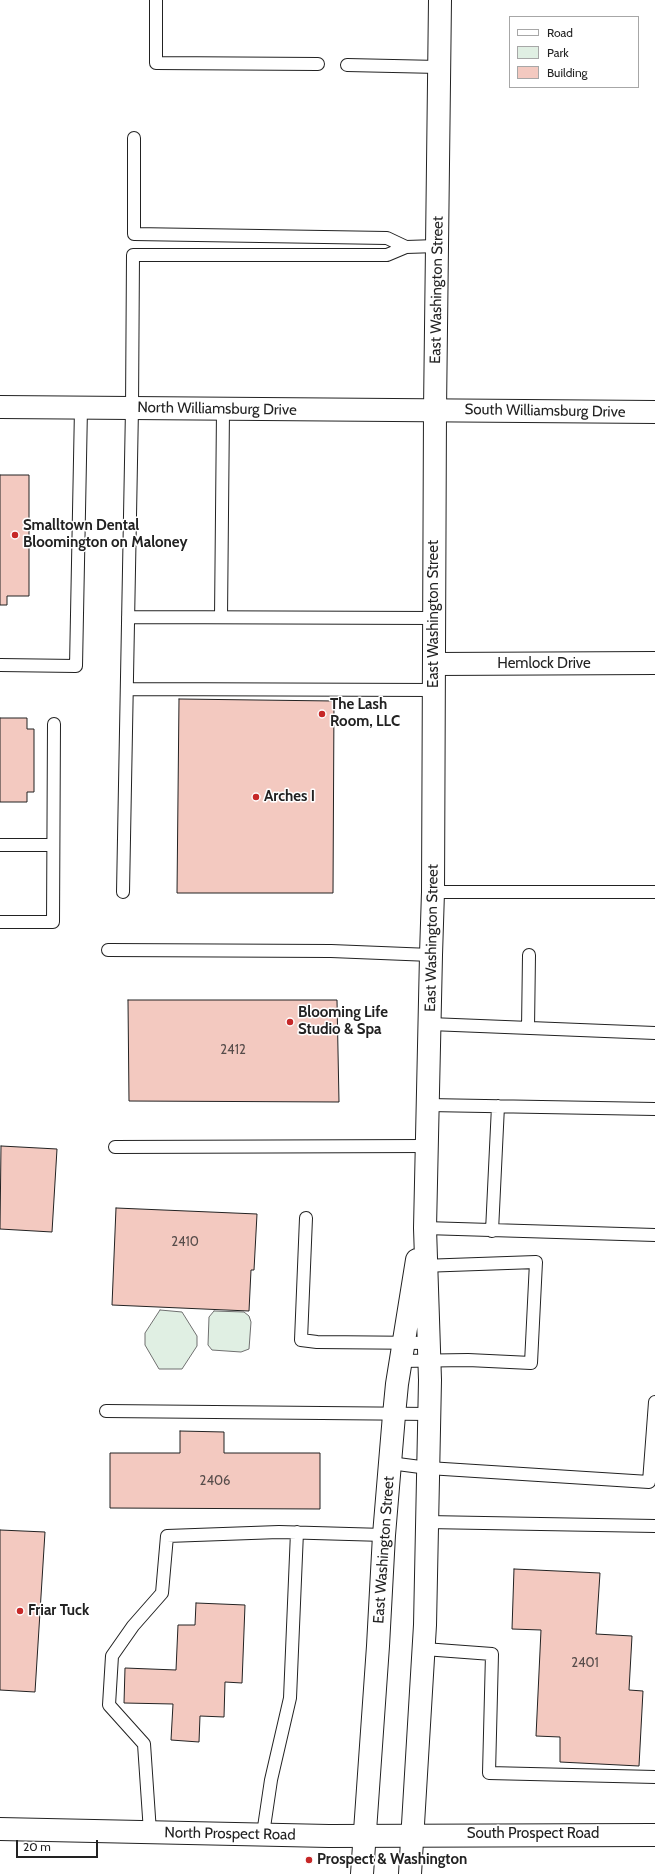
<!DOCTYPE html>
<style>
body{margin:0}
#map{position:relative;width:655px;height:1874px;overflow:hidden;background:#fff;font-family:Cabin,sans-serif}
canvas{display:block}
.legend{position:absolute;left:509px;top:16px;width:130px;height:72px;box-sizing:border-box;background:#fff;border:1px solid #a7a7a7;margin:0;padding:5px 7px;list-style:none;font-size:12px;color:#222}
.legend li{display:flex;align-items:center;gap:8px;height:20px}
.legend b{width:20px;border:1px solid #a7a7a7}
.scale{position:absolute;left:16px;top:1840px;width:82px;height:18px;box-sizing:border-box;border:2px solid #222;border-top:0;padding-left:5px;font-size:12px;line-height:14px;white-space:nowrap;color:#222;-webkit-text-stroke:3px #fff;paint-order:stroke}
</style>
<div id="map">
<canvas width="655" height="1874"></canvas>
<ul class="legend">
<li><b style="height:5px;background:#fff"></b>Road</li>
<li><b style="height:11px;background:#e0efe3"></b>Park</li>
<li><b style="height:11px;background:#f3c9c0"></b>Building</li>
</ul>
<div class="scale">20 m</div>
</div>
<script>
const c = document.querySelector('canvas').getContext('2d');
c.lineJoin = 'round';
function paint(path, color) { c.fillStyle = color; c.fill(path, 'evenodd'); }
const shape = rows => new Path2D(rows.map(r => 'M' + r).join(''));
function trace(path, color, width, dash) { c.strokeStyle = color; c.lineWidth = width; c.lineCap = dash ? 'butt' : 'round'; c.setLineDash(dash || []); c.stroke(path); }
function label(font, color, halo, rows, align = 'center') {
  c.font = font + ' Cabin,sans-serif'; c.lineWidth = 3; c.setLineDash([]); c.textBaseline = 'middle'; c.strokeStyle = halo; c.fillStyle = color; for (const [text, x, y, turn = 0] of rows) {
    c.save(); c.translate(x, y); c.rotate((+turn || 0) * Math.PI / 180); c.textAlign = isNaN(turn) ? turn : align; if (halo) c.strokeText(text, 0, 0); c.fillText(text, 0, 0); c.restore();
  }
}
const green = shape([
 [160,1310,182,1312,197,1336,197,1346,182,1369,159,1369,145,1345,145,1333,160,1310],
 [214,1311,244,1312,249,1316,251,1322,249,1349,241,1352,212,1350,208,1345,209,1317,214,1311]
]);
paint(green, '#e0efe3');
trace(green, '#6f6f6f', 1);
const building = shape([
 [0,475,29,475,29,596,7,596,7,605,0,605,0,475],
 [179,699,334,701,333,893,177,893,179,699],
 [0,718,27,718,27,729,34,729,34,792,27,792,27,802,0,802,0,718],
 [128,1000,337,1000,339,1102,129,1101,128,1000],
 [1,1146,57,1149,52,1232,0,1229,1,1146],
 [116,1208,257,1214,254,1270,251,1270,249,1311,112,1305,116,1208],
 [180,1431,224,1432,224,1453,320,1453,320,1509,110,1508,110,1453,180,1453,180,1431],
 [0,1530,45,1532,35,1692,0,1690,0,1530],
 [514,1569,600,1573,596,1634,632,1636,629,1690,643,1691,639,1766,560,1762,560,1737,536,1736,541,1630,512,1629,514,1569],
 [196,1603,245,1605,242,1683,225,1682,224,1717,200,1716,199,1742,171,1740,173,1704,124,1703,125,1668,176,1670,178,1625,195,1625,196,1603]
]);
paint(building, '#f3c9c0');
trace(building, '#222', 1);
const service = shape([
 [156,0,156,63,318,64],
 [347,65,439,67],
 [134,138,134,234,387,238,406,247],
 [128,617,434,618],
 [221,617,223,410],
 [0,665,76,666,81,408],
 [127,689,434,690],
 [0,845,53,845],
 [123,892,132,408,133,255,387,255,406,247,437,246],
 [433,892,655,892],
 [0,922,53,922,54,724],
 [108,950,331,951,431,955],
 [430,1024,655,1033],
 [528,1028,529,955],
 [428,1105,655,1109],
 [115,1147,426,1146],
 [306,1218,301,1340,317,1342,429,1343],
 [425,1228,655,1235],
 [492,1231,498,1106],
 [400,1361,468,1360,531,1363,536,1262,421,1266],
 [106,1411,430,1414],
 [390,1463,428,1468,649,1482,655,1402],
 [427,1522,655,1526],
 [424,1649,492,1654,489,1773,655,1777],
 [150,1832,144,1744,109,1705,112,1656,133,1626,162,1593,167,1536,279,1532,384,1535],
 [263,1834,271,1780,290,1698,297,1532]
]);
const minor = shape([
 [0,407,655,412],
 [434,664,655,663]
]);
const tertiary = shape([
 [0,1829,329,1836,655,1835]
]);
const secondary = shape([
 [362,1874,378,1646,384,1535,394,1415,397,1384,417,1260],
 [410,1874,425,1625,430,1380,425,1228,431,955,433,892,435,410,440,0]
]);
trace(service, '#222', 14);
trace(minor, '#222', 24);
trace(tertiary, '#222', 24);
trace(secondary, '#222', 24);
trace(service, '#fff', 12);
trace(minor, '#fff', 22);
trace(tertiary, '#fff', 22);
trace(secondary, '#fff', 22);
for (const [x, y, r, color] of [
 [15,535,4,"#c62828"],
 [322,714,4,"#c62828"],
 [256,797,4,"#c62828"],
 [290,1022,4,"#c62828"],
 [20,1611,4,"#c62828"],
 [309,1860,4,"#c62828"]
]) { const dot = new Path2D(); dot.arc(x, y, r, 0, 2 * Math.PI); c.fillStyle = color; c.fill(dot); trace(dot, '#fff', 1.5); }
label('13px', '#564c4a', null, [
 ["2412",233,1050],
 ["2410",185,1242],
 ["2406",215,1481],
 ["2401",585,1663]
]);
label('15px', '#222', '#fff', [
 ["East Washington Street",437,290,-89],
 ["North Williamsburg Drive",217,409,1],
 ["South Williamsburg Drive",545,411,1],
 ["East Washington Street",434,614,-90],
 ["Hemlock Drive",544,664],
 ["East Washington Street",432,938,-89],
 ["East Washington Street",384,1550,-86],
 ["North Prospect Road",230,1834,1],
 ["South Prospect Road",533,1834]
]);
label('bold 15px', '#222', '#fff', [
 ["Smalltown Dental",23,526],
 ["Bloomington on Maloney",23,543],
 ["The Lash",330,705],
 ["Room, LLC",330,722],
 ["Arches I",264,797],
 ["Blooming Life",298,1013],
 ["Studio & Spa",298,1030],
 ["Friar Tuck",28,1611],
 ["Prospect & Washington",317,1860]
], 'left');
</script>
